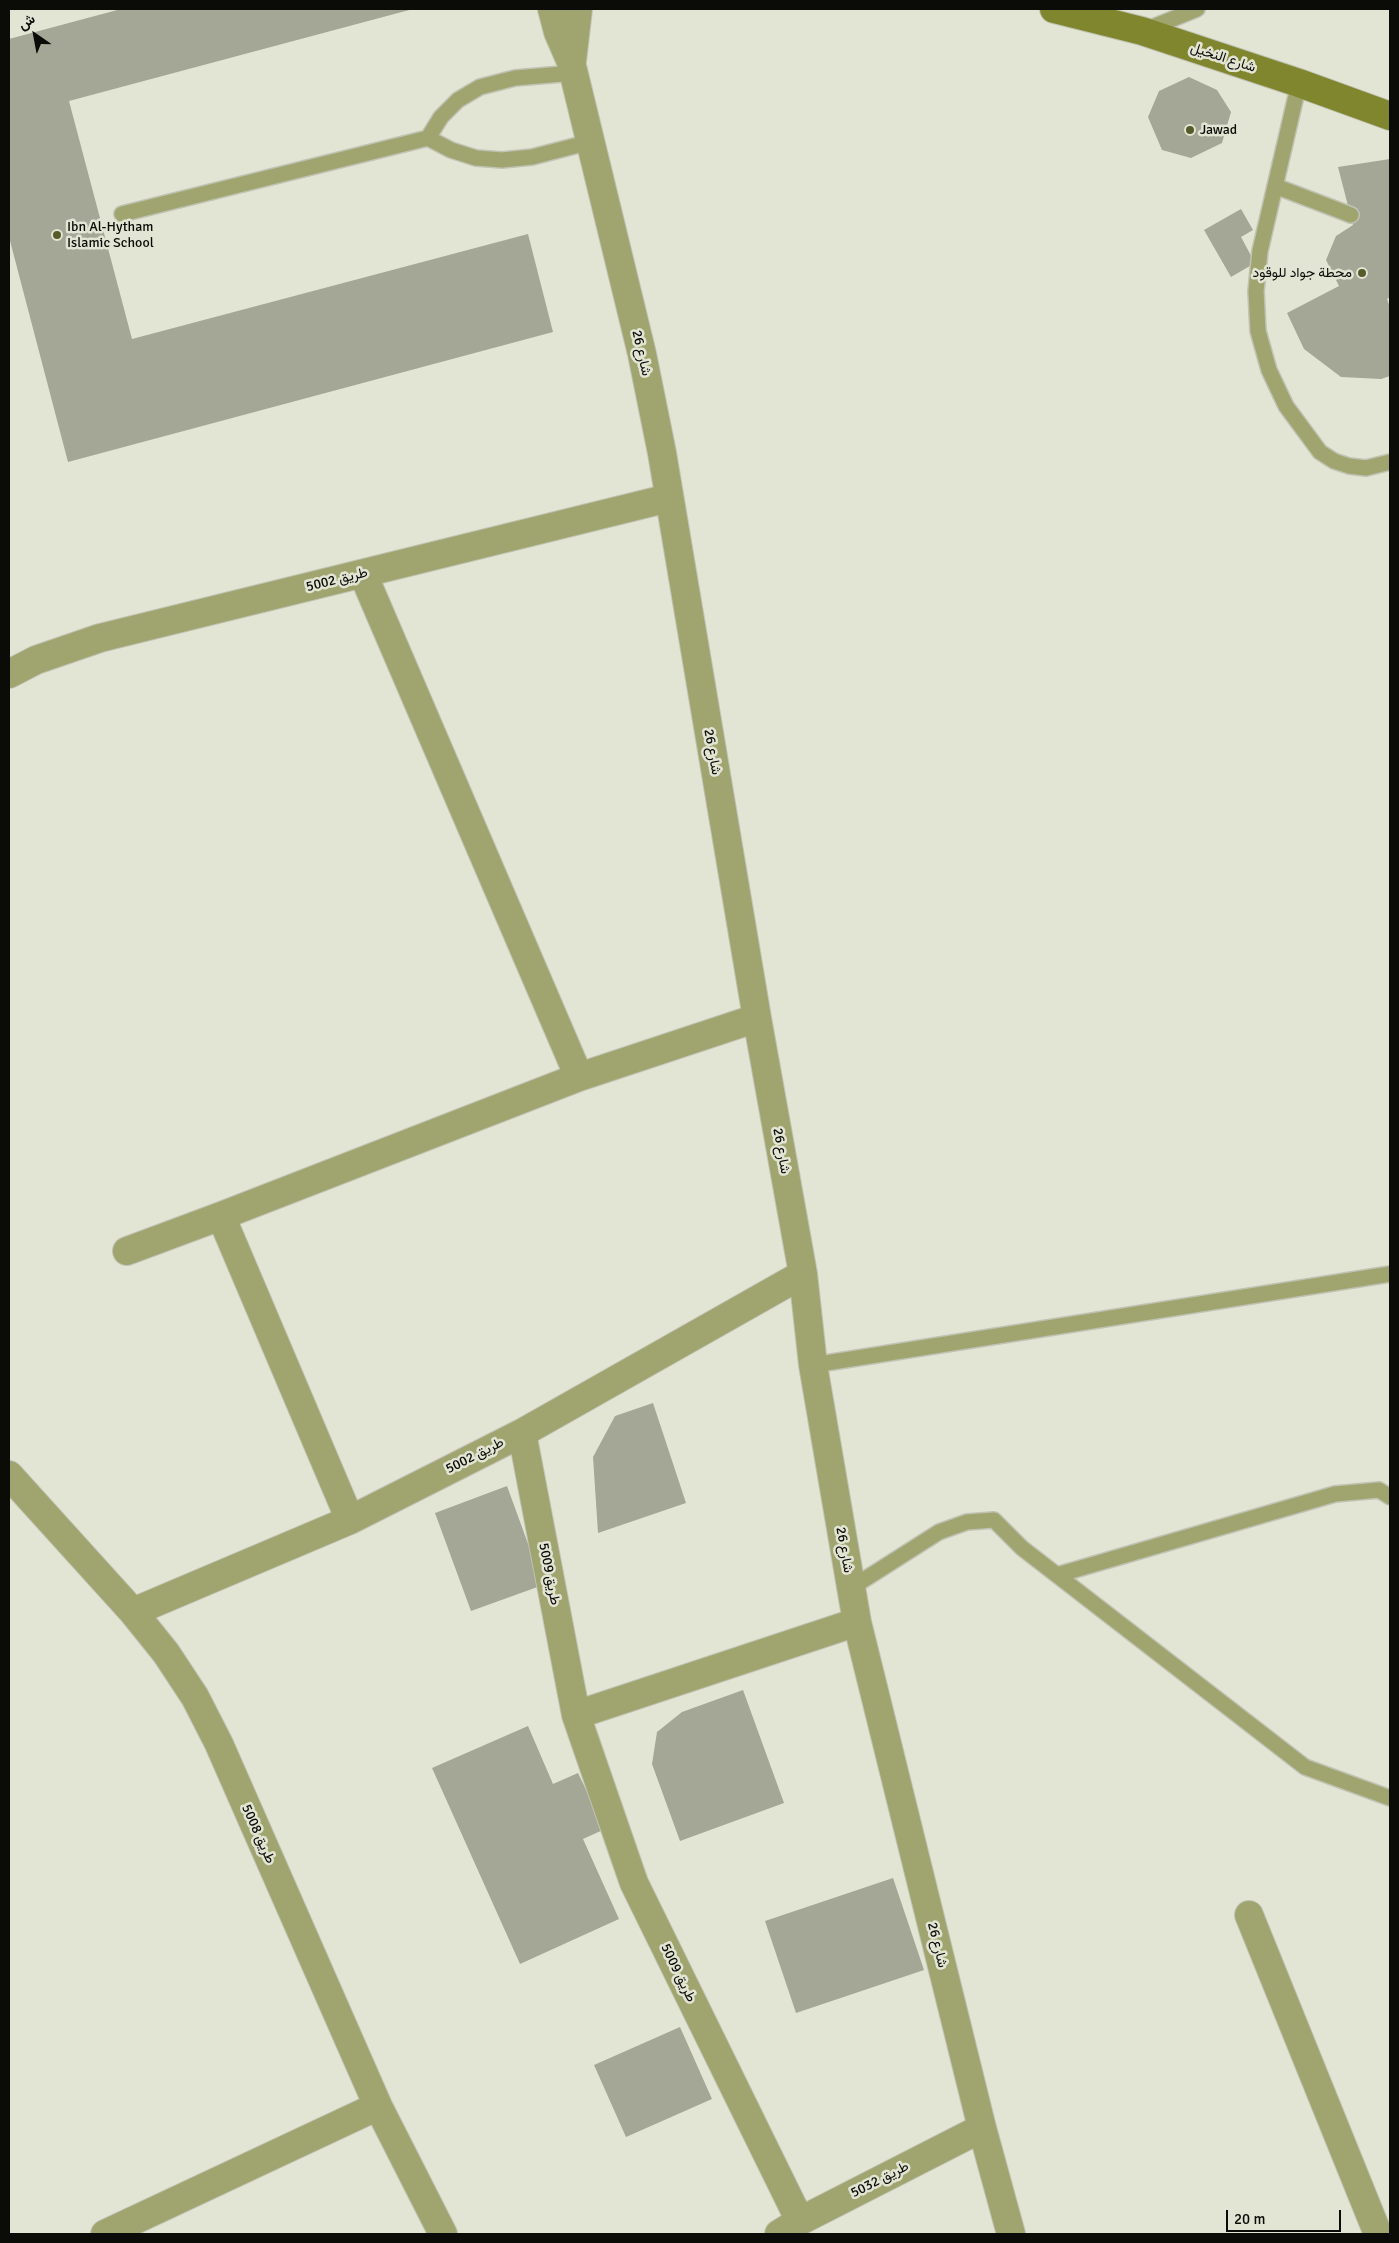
<!DOCTYPE html>
<meta charset="utf-8">
<style>
body{margin:0}
#map{position:relative;width:1399px;height:2243px;overflow:hidden;background:#e3e5d4;font-family:Signika,Vazirmatn,sans-serif}
canvas{display:block}
.frame{position:absolute;inset:0;border:10px solid #0b0c07;pointer-events:none}
.north{position:absolute;left:10px;top:10px;width:50px;height:50px;-webkit-text-stroke:4px #e3e5d4;paint-order:stroke;rotate:327deg;font-size:14px;font-weight:700;line-height:20px;text-align:center;color:#0b0c07}
.north::after{content:'';display:block;margin:auto;width:18px;height:22px;background:#0b0c07;clip-path:polygon(50% 0,100% 100%,50% 72%,0 100%)}
.scale{position:absolute;left:1226px;top:2210px;width:115px;height:22px;box-sizing:border-box;border:2px solid #0b0c07;border-top:0;padding-left:6px;font-size:15px;line-height:18px;white-space:nowrap;color:#0b0c07;-webkit-text-stroke:4px #e3e5d4;paint-order:stroke}
</style>
<div id="map">
<canvas width="1399" height="2243"></canvas>
<div class="frame"></div>
<div class="north">ش</div>
<div class="scale">20 m</div>
</div>
<script>
const c = document.querySelector('canvas').getContext('2d');
c.lineJoin = 'round';
function paint(path, color) { c.fillStyle = color; c.fill(path, 'evenodd'); }
const shape = rows => new Path2D(rows.map(r => 'M' + r).join(''));
function trace(path, color, width, dash) { c.strokeStyle = color; c.lineWidth = width; c.lineCap = dash ? 'butt' : 'round'; c.setLineDash(dash || []); c.stroke(path); }
function label(font, color, halo, rows, align = 'center') {
  c.font = font + ' Signika,Vazirmatn,sans-serif'; c.lineWidth = 5; c.setLineDash([]); c.textBaseline = 'middle'; c.strokeStyle = halo; c.fillStyle = color; for (const [text, x, y, turn = 0] of rows) {
    c.save(); c.translate(x, y); c.rotate((+turn || 0) * Math.PI / 180); c.textAlign = isNaN(turn) ? turn : align; if (halo) c.strokeText(text, 0, 0); c.fillText(text, 0, 0); c.restore();
  }
}
paint(shape([
 [121,9,413,9,69,101,132,339,528,234,553,332,68,462,9,237,9,39],
 [1189,77,1217,90,1231,112,1222,143,1191,158,1162,150,1148,117,1159,91],
 [1390,159,1390,297,1387,299,1390,307,1390,376,1381,379,1341,377,1304,349,1287,313,1339,286,1326,260,1336,236,1353,225,1338,167],
 [1241,209,1253,230,1241,237,1255,263,1231,277,1204,230],
 [653,1403,686,1503,598,1533,593,1457,615,1416],
 [507,1486,543,1585,471,1611,435,1513],
 [743,1690,784,1803,680,1841,652,1764,657,1732,682,1712],
 [528,1726,553,1784,578,1773,605,1829,583,1839,619,1919,520,1964,432,1768],
 [893,1878,924,1970,796,2013,765,1921],
 [680,2027,712,2099,626,2137,594,2065]
]), '#a4a696');
const lane = shape([
 [1143,31,1197,9],
 [1299,83,1260,251,1256,291,1258,331,1269,370,1286,406,1320,452,1334,461,1349,466,1366,468,1390,462],
 [428,138,451,150,476,158,502,160,532,157,590,142],
 [1275,186,1351,215],
 [122,214,428,138,441,117,458,100,480,87,515,78,574,73],
 [813,1365,1390,1274],
 [1057,1575,1335,1494,1379,1490,1390,1497],
 [851,1588,939,1532,967,1522,994,1520,1022,1548,1305,1767,1390,1798]
]);
const street = shape([
 [552,9,558,32,571,62,642,354,662,453,757,1018,803,1274,813,1365,857,1622,982,2128,1011,2234],
 [572,61,578,9],
 [363,574,579,1077],
 [9,674,36,660,100,638,669,498],
 [221,1216,350,1520],
 [127,1251,221,1216,579,1077,757,1018],
 [522,1433,576,1715,634,1883,800,2221],
 [9,1475,133,1612,166,1653,195,1697,219,1744,378,2106,443,2234],
 [133,1612,350,1520,522,1433,803,1274],
 [576,1715,857,1622],
 [1249,1915,1378,2234],
 [105,2234,378,2106],
 [779,2234,800,2221,982,2128]
]);
const secondary = shape([
 [1054,9,1142,31,1299,83,1390,116]
]);
trace(lane, '#c0c2b3', 18);
trace(street, '#c0c2b3', 30);
trace(secondary, '#c0c2b3', 30);
trace(lane, '#a0a56f', 15);
trace(street, '#a0a56f', 28);
trace(secondary, '#80862d', 28);
for (const [x, y, r, color] of [
 [1190,130,5,"#575b29"],
 [57,235,5,"#575b29"],
 [1362,273,5,"#575b29"]
]) { const dot = new Path2D(); dot.arc(x, y, r, 0, 2 * Math.PI); c.fillStyle = color; c.fill(dot); trace(dot, '#e3e5d4', 2); }
label('14px', '#0b0c07', '#e3e5d4', [
 ["شارع النخيل",1223,58,18],
 ["شارع 26",641,353,77],
 ["طريق 5002",337,580,-14],
 ["شارع 26",712,752,80],
 ["شارع 26",781,1151,80],
 ["طريق 5002",475,1456,-27],
 ["شارع 26",844,1550,80],
 ["طريق 5009",549,1574,79],
 ["طريق 5008",258,1834,66],
 ["شارع 26",937,1945,76],
 ["طريق 5009",678,1973,64],
 ["طريق 5032",880,2180,-27]
]);
label('14px', '#0b0c07', '#e3e5d4', [
 ["Jawad",1200,130],
 ["Ibn Al-Hytham",67,227],
 ["Islamic School",67,243],
 ["محطة جواد للوقود",1352,273,"right"]
], 'left');
</script>
